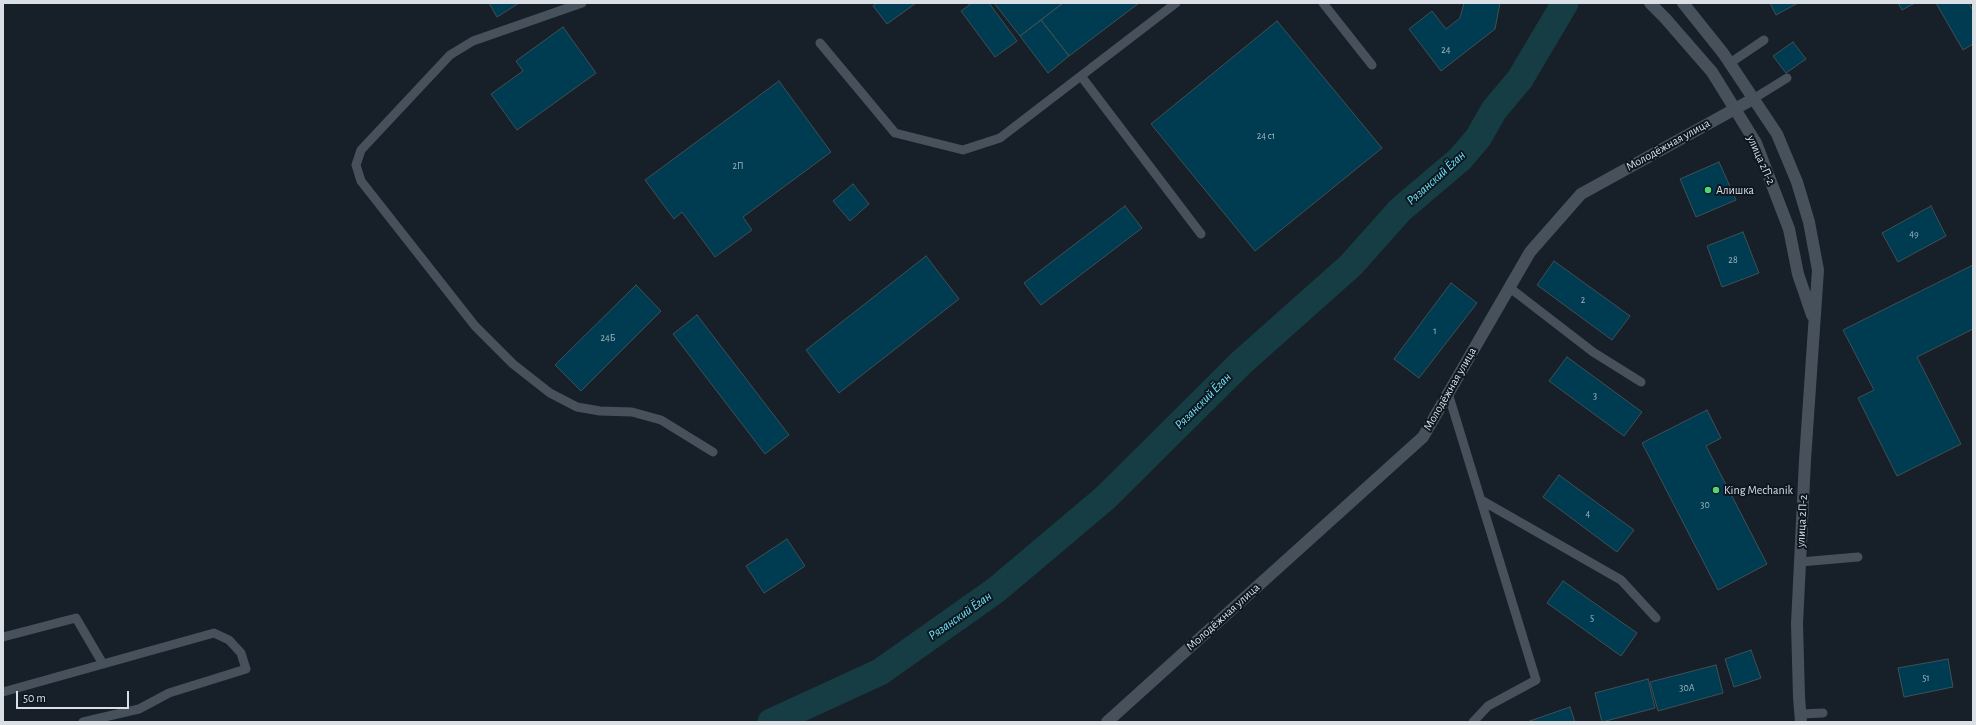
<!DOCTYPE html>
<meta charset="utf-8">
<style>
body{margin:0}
#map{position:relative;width:1976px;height:725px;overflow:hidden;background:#172029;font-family:"Alegreya Sans",sans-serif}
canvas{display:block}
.frame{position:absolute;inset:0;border:4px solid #d9dfe5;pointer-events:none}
.scale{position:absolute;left:16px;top:691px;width:113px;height:18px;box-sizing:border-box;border:2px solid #d9dfe5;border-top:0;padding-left:5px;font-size:12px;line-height:14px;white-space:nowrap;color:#d9dfe5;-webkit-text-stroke:3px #0e1720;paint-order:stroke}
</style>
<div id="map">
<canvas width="1976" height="725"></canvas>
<div class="frame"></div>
<div class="scale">50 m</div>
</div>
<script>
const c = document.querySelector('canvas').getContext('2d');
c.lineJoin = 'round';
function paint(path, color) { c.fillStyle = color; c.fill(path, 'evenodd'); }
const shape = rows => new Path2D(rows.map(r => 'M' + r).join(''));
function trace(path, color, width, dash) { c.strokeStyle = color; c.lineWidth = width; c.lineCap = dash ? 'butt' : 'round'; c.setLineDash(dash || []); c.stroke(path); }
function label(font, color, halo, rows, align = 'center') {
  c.font = font + ' "Alegreya Sans",sans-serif'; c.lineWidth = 4; c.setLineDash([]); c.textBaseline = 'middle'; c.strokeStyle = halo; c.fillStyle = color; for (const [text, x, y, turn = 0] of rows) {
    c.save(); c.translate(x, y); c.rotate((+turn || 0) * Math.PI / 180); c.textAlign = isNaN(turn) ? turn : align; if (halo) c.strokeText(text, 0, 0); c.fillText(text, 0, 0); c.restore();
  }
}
const water = shape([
 [1555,3,1574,3,1564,24,1550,12,1555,3]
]);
paint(water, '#163d43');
trace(water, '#506e74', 1);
trace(shape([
 [771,722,880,672,996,590,1105,498,1242,362,1351,265,1400,210,1460,159,1478,138,1494,110,1520,79,1565,3]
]), '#163d43', 27);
const building = shape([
 [489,3,519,3,497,17,489,3],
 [877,3,916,3,887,24,873,6,877,3],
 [972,3,989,3,1017,41,995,57,961,11,972,3],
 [994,3,1063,3,1020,36,994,3],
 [1063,3,1139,3,1069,56,1041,20,1063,3],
 [1464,3,1500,3,1495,29,1441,71,1409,29,1432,11,1446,29,1460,18,1464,3],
 [1770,3,1798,3,1776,15,1770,3],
 [1898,3,1915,3,1902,10,1898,3],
 [1936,3,1969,3,1973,11,1973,44,1963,50,1936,3],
 [1041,20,1069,56,1048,73,1020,36,1041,20],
 [1277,21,1382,148,1255,251,1151,124,1277,21],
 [563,27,596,73,517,130,491,94,523,71,516,61,563,27],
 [1793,42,1806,59,1786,73,1773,56,1793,42],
 [779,81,831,152,743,217,752,230,715,257,682,212,674,219,645,180,779,81],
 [1719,162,1736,200,1696,217,1680,179,1719,162],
 [853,184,869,204,850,221,833,201,853,184],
 [1125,206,1142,228,1041,305,1024,283,1125,206],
 [1931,206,1946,236,1898,262,1882,233,1931,206],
 [1743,232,1759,273,1722,287,1707,246,1743,232],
 [926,256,959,299,839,393,806,350,926,256],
 [1554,261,1630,316,1612,340,1537,285,1554,261],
 [1973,265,1973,329,1917,357,1961,444,1897,476,1858,398,1874,390,1843,330,1973,265],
 [1451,283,1477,303,1419,378,1394,359,1451,283],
 [636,285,661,311,581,391,555,365,636,285],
 [697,315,789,435,765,454,673,334,697,315],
 [1567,357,1642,412,1624,436,1549,381,1567,357],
 [1707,410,1721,438,1706,446,1767,564,1718,590,1642,443,1707,410],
 [1559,475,1634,530,1617,552,1543,497,1559,475],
 [787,539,805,566,764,593,746,566,787,539],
 [1563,581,1637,633,1621,656,1547,603,1563,581],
 [1751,650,1761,678,1734,687,1725,659,1751,650],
 [1948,659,1953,687,1904,697,1898,668,1948,659],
 [1716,665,1723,693,1658,711,1650,682,1716,665],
 [1648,679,1655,708,1602,722,1595,693,1648,679],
 [1570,707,1575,722,1527,722,1570,707]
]);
paint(building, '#003c51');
trace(building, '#404f56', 1);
trace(shape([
 [582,3,473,41,450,55,361,150,356,165,361,181,475,326,513,364,550,393,577,407,600,411,632,412,661,420,713,452],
 [1323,3,1372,65],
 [820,43,895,133,963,150,1000,138,1176,3],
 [1730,63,1764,40],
 [1081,76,1201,234],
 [1753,99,1787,78],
 [1510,288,1593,352,1641,382],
 [1448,393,1536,680,1488,706,1473,722],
 [1481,500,1621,580,1656,618],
 [1800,562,1858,557],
 [3,637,76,618,103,664],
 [3,692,214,633,229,640,241,653,246,669,169,693,139,709,83,722],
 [1801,714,1823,713]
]), '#47515c', 9);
trace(shape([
 [1107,722,1423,437,1530,252,1581,194,1753,99]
]), '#47515c', 12);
trace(shape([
 [1650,3,1665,18,1712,72,1756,143,1789,229,1798,274,1812,315],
 [1683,3,1723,53,1777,134,1797,182,1809,222,1818,270,1805,460,1797,624,1799,697,1801,722]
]), '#47515c', 12);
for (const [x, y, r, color] of [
 [1708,190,4,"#52d673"],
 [1716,490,4,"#52d673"]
]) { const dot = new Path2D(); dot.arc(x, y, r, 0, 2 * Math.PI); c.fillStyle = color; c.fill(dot); trace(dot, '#0e1720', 1.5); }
label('10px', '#a3b6c0', null, [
 ["24",1446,50],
 ["24 с1",1266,136],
 ["2П",738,166],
 ["49",1914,234],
 ["28",1733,260],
 ["2",1583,300],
 ["1",1435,331],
 ["24Б",608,338],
 ["3",1595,396],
 ["30",1705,505],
 ["4",1588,514],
 ["5",1592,618],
 ["51",1926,678],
 ["30А",1687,688]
]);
label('12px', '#d9dfe5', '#0e1720', [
 ["Молодёжная улица",1668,145,-29],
 ["улица 2П-2",1761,160,66],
 ["Молодёжная улица",1450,389,-60],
 ["улица 2П-2",1802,521,-87],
 ["Молодёжная улица",1223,617,-42]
]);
label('12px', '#d9dfe5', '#0e1720', [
 ["Алишка",1716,190],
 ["King Mechanik",1724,490]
], 'left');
label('italic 13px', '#6de9fd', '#0e1720', [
 ["Рязанский Ёган",1436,178,-42],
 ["Рязанский Ёган",1203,401,-45],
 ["Рязанский Ёган",960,616,-35]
]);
</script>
